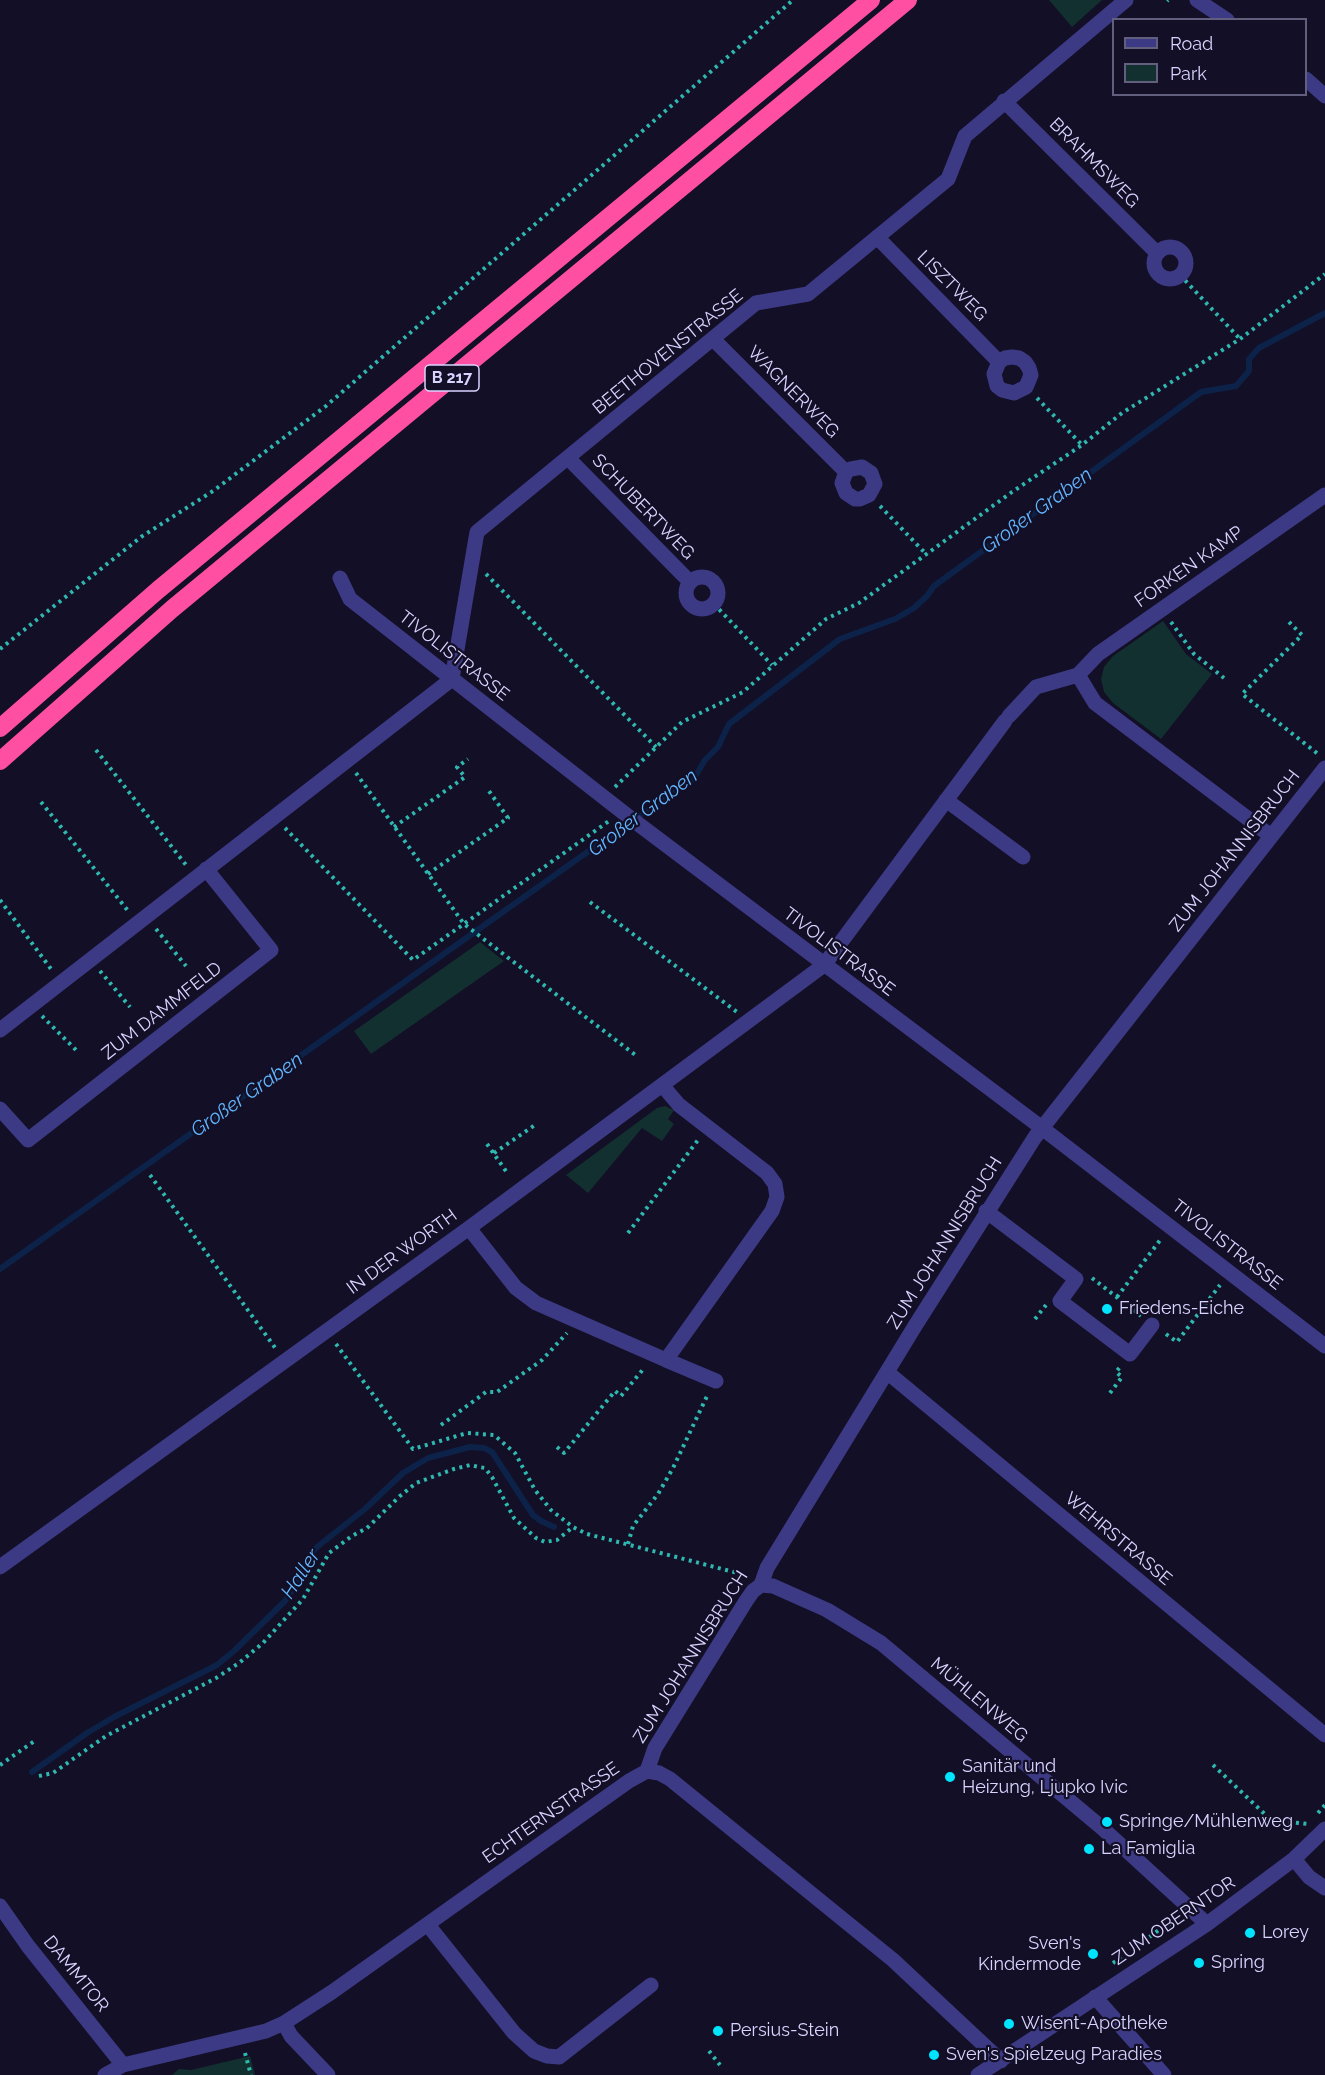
<!DOCTYPE html>
<meta charset="utf-8">
<style>
body{margin:0}
#map{position:relative;width:1325px;height:2075px;overflow:hidden;background:#130f26;font-family:Raleway,sans-serif}
canvas{display:block}
.legend{position:absolute;left:1112px;top:18px;width:195px;height:78px;box-sizing:border-box;background:#130f26;border:2px solid #625e7d;margin:0;padding:8px 10px;list-style:none;font-size:18px;color:#d9d4ff}
.legend li{display:flex;align-items:center;gap:12px;height:30px}
.legend b{width:30px;border:2px solid #625e7d}
</style>
<div id="map">
<canvas width="1325" height="2075"></canvas>
<ul class="legend">
<li><b style="height:8px;background:#3d3a85"></b>Road</li>
<li><b style="height:16px;background:#12302f"></b>Park</li>
</ul>
</div>
<script>
const c = document.querySelector('canvas').getContext('2d');
c.lineJoin = 'round';
function paint(path, color) { c.fillStyle = color; c.fill(path, 'evenodd'); }
const shape = rows => new Path2D(rows.map(r => 'M' + r).join(''));
function trace(path, color, width, dash) { c.strokeStyle = color; c.lineWidth = width; c.lineCap = dash ? 'butt' : 'round'; c.setLineDash(dash || []); c.stroke(path); }
function label(font, color, halo, rows, align = 'center') {
  c.font = font + ' Raleway,sans-serif'; c.lineWidth = 4.5; c.setLineDash([]); c.textBaseline = 'middle'; c.strokeStyle = halo; c.fillStyle = color; for (const [text, x, y, turn = 0] of rows) {
    c.save(); c.translate(x, y); c.rotate((+turn || 0) * Math.PI / 180); c.textAlign = isNaN(turn) ? turn : align; if (halo) c.strokeText(text, 0, 0); c.fillText(text, 0, 0); c.restore();
  }
}
paint(shape([
 [1049,0,1102,0,1072,27],
 [1163,621,1186,654,1212,674,1161,739,1113,703,1104,692,1101,679,1104,667,1113,656],
 [480,942,504,961,371,1054,354,1031],
 [665,1106,674,1110,668,1119,674,1124,662,1141,642,1128,588,1193,566,1175,657,1108],
 [250,2056,255,2075,172,2075,179,2069,191,2070]
]), '#12302f');
trace(shape([
 [0,1269,617,831,693,780,705,760,718,747,729,724,840,639,895,619,914,608,927,596,934,586,1201,392,1236,386,1249,371,1249,359,1259,348,1325,313],
 [32,1772,87,1733,114,1717,217,1665,234,1651,285,1601,302,1575,308,1557,317,1547,365,1509,403,1473,428,1458,470,1447,484,1448,492,1452,533,1515,541,1521,554,1527]
]), '#0c2248', 6);
trace(shape([
 [1167,1,1168,0],
 [1180,275,1240,339],
 [1037,398,1082,445],
 [880,506,927,555],
 [486,574,656,747],
 [714,604,772,665],
 [1171,622,1194,654,1224,678],
 [1289,622,1302,635,1242,694,1318,754],
 [0,649,141,537,213,491,326,406,793,0],
 [96,750,186,865],
 [356,773,464,924,638,1057],
 [615,787,682,722,743,692,826,619,859,603,1012,492,1082,445,1122,413,1240,339,1325,274],
 [41,802,129,912],
 [394,827,465,777,457,767,468,759],
 [285,828,413,960,609,821],
 [428,874,508,818,489,791],
 [0,900,51,969],
 [590,902,737,1012],
 [156,929,186,966],
 [100,971,130,1007],
 [42,1016,77,1051],
 [487,1144,508,1174],
 [494,1153,535,1125],
 [150,1175,276,1349],
 [628,1233,698,1140],
 [1092,1278,1141,1316],
 [1117,1297,1161,1239],
 [1035,1319,1046,1305],
 [1166,1334,1177,1342,1220,1285],
 [336,1344,413,1449,467,1433,494,1435,515,1453,535,1490,551,1510,573,1527,587,1534,734,1572,746,1577],
 [1110,1393,1122,1377,1116,1372,1120,1367],
 [441,1425,486,1392,497,1392,542,1360,567,1333],
 [557,1447,564,1453,615,1391,621,1396,645,1367],
 [628,1544,633,1526,658,1494,673,1468,708,1394],
 [0,1765,36,1740],
 [1213,1765,1271,1820,1308,1824],
 [39,1776,53,1773,106,1736,216,1678,239,1663,263,1643,303,1599,329,1553,352,1536,367,1528,400,1496,416,1483,454,1469,470,1465,479,1467,485,1468,492,1477,514,1518,536,1538,545,1542,557,1540,573,1527],
 [1318,1813,1325,1805],
 [1113,1963,1159,1930,1179,1919],
 [709,2051,720,2065],
 [245,2053,251,2075]
]), '#2fb8b0', 4, [3, 4.5]);
trace(shape([
 [1197,0,1227,20],
 [1306,79,1325,96],
 [1004,101,1157,253],
 [877,237,999,362,994,374,997,386,1002,390,1014,393,1026,387,1031,375,1029,368,1025,362,1019,358,1012,357,1005,358,999,362],
 '1154 263a16 16 0 1 1 32 0a16 16 0 1 1-32 0Z',
 [713,339,846,472,842,483,846,493,855,499,860,499,869,495,875,484,871,473,862,467,851,469,846,472],
 [568,458,690,582],
 '686 593a16 16 0 1 1 32 0a16 16 0 1 1-32 0Z',
 [340,578,350,599,629,817,1042,1128,1325,1346],
 [452,679,477,532,756,303,808,294,948,179,965,136,1126,0],
 [1009,716,1036,687,1078,675],
 [946,800,1023,857],
 [1271,836,1095,703,1078,675,1098,654,1325,495],
 [0,1030,452,679],
 [0,1109,28,1140,271,950,206,869],
 [986,1211,1076,1279,1060,1301,1130,1354,1152,1325],
 [469,1228,516,1288,536,1303,666,1360,772,1211,777,1197,775,1184,767,1173,679,1105,662,1085],
 [666,1360,716,1381],
 [887,1372,1325,1735],
 [0,1567,469,1228,824,965,1005,721],
 [761,1585,773,1586,827,1610,881,1643,1101,1827,1207,1924],
 [647,1771,655,1748,746,1601,753,1591,761,1585,767,1568,915,1326,1035,1137,1325,768],
 [1294,1859,1309,1877,1325,1888],
 [0,1906,28,1946,123,2065],
 [428,1925,514,2033,534,2051,547,2056,559,2057,651,1985],
 [1095,1997,1164,2075],
 [284,2023,291,2036,328,2075],
 [105,2075,123,2065,241,2037,266,2031,284,2023,332,1992,629,1781,647,1771,659,1773,670,1779,893,1960,1001,2061],
 [978,2075,1207,1924,1294,1859,1325,1829]
]), '#3d3a85', 15);
trace(shape([
 [0,728,158,590,871,0],
 [0,761,172,609,908,0]
]), '#ff4fa3', 18);
for (const [x, y, r, color] of [
 [1107,1309,6,"#00e5ff"],
 [950,1777,6,"#00e5ff"],
 [1107,1822,6,"#00e5ff"],
 [1089,1849,6,"#00e5ff"],
 [1250,1933,6,"#00e5ff"],
 [1093,1954,6,"#00e5ff"],
 [1199,1963,6,"#00e5ff"],
 [1009,2024,6,"#00e5ff"],
 [718,2031,6,"#00e5ff"],
 [934,2055,6,"#00e5ff"]
]) { const dot = new Path2D(); dot.arc(x, y, r, 0, 2 * Math.PI); c.fillStyle = color; c.fill(dot); trace(dot, '#130f26', 2); }
for (const [x, y, w] of [
 [452,378,54]
]) { const box = new Path2D(); box.roundRect(x - w / 2, y - 13, w, 26, 4.5); c.fillStyle = '#130f26'; c.fill(box); trace(box, '#d9d4ff', 1.5); }
label('bold 16px', '#d9d4ff', null, [
 ["B 217",452,378]
]);
label('18px', '#d9d4ff', '#130f26', [
 ["BRAHMSWEG",1094,163,45],
 ["LISZTWEG",952,286,45],
 ["BEETHOVENSTRASSE",668,352,-39],
 ["WAGNERWEG",793,392,45],
 ["SCHUBERTWEG",643,507,46],
 ["FORKEN KAMP",1189,567,-35],
 ["TIVOLISTRASSE",454,656,38],
 ["ZUM JOHANNISBRUCH",1235,851,-52],
 ["TIVOLISTRASSE",839,952,37],
 ["ZUM DAMMFELD",162,1011,-38],
 ["ZUM JOHANNISBRUCH",945,1243,-58],
 ["TIVOLISTRASSE",1227,1245,38],
 ["IN DER WORTH",402,1252,-36],
 ["WEHRSTRASSE",1118,1539,40],
 ["ZUM JOHANNISBRUCH",691,1657,-58],
 ["MÜHLENWEG",979,1700,40],
 ["ECHTERNSTRASSE",551,1813,-35],
 ["ZUM OBERNTOR",1174,1921,-34],
 ["DAMMTOR",76,1974,51]
]);
label('18px', '#d9d4ff', '#130f26', [
 ["Friedens-Eiche",1119,1309],
 ["Sanitär und",962,1767],
 ["Heizung, Ljupko Ivic",962,1788],
 ["Springe/Mühlenweg",1119,1822],
 ["La Famiglia",1101,1849],
 ["Lorey",1262,1933],
 ["Sven's",1081,1944,"right"],
 ["Kindermode",1081,1965,"right"],
 ["Spring",1211,1963],
 ["Wisent-Apotheke",1021,2024],
 ["Persius-Stein",730,2031],
 ["Sven's Spielzeug Paradies",946,2055]
], 'left');
label('italic 20px', '#62b6ff', '#130f26', [
 ["Großer Graben",1037,511,-36],
 ["Großer Graben",643,813,-37],
 ["Großer Graben",247,1095,-35],
 ["Haller",301,1574,-57]
]);
</script>
